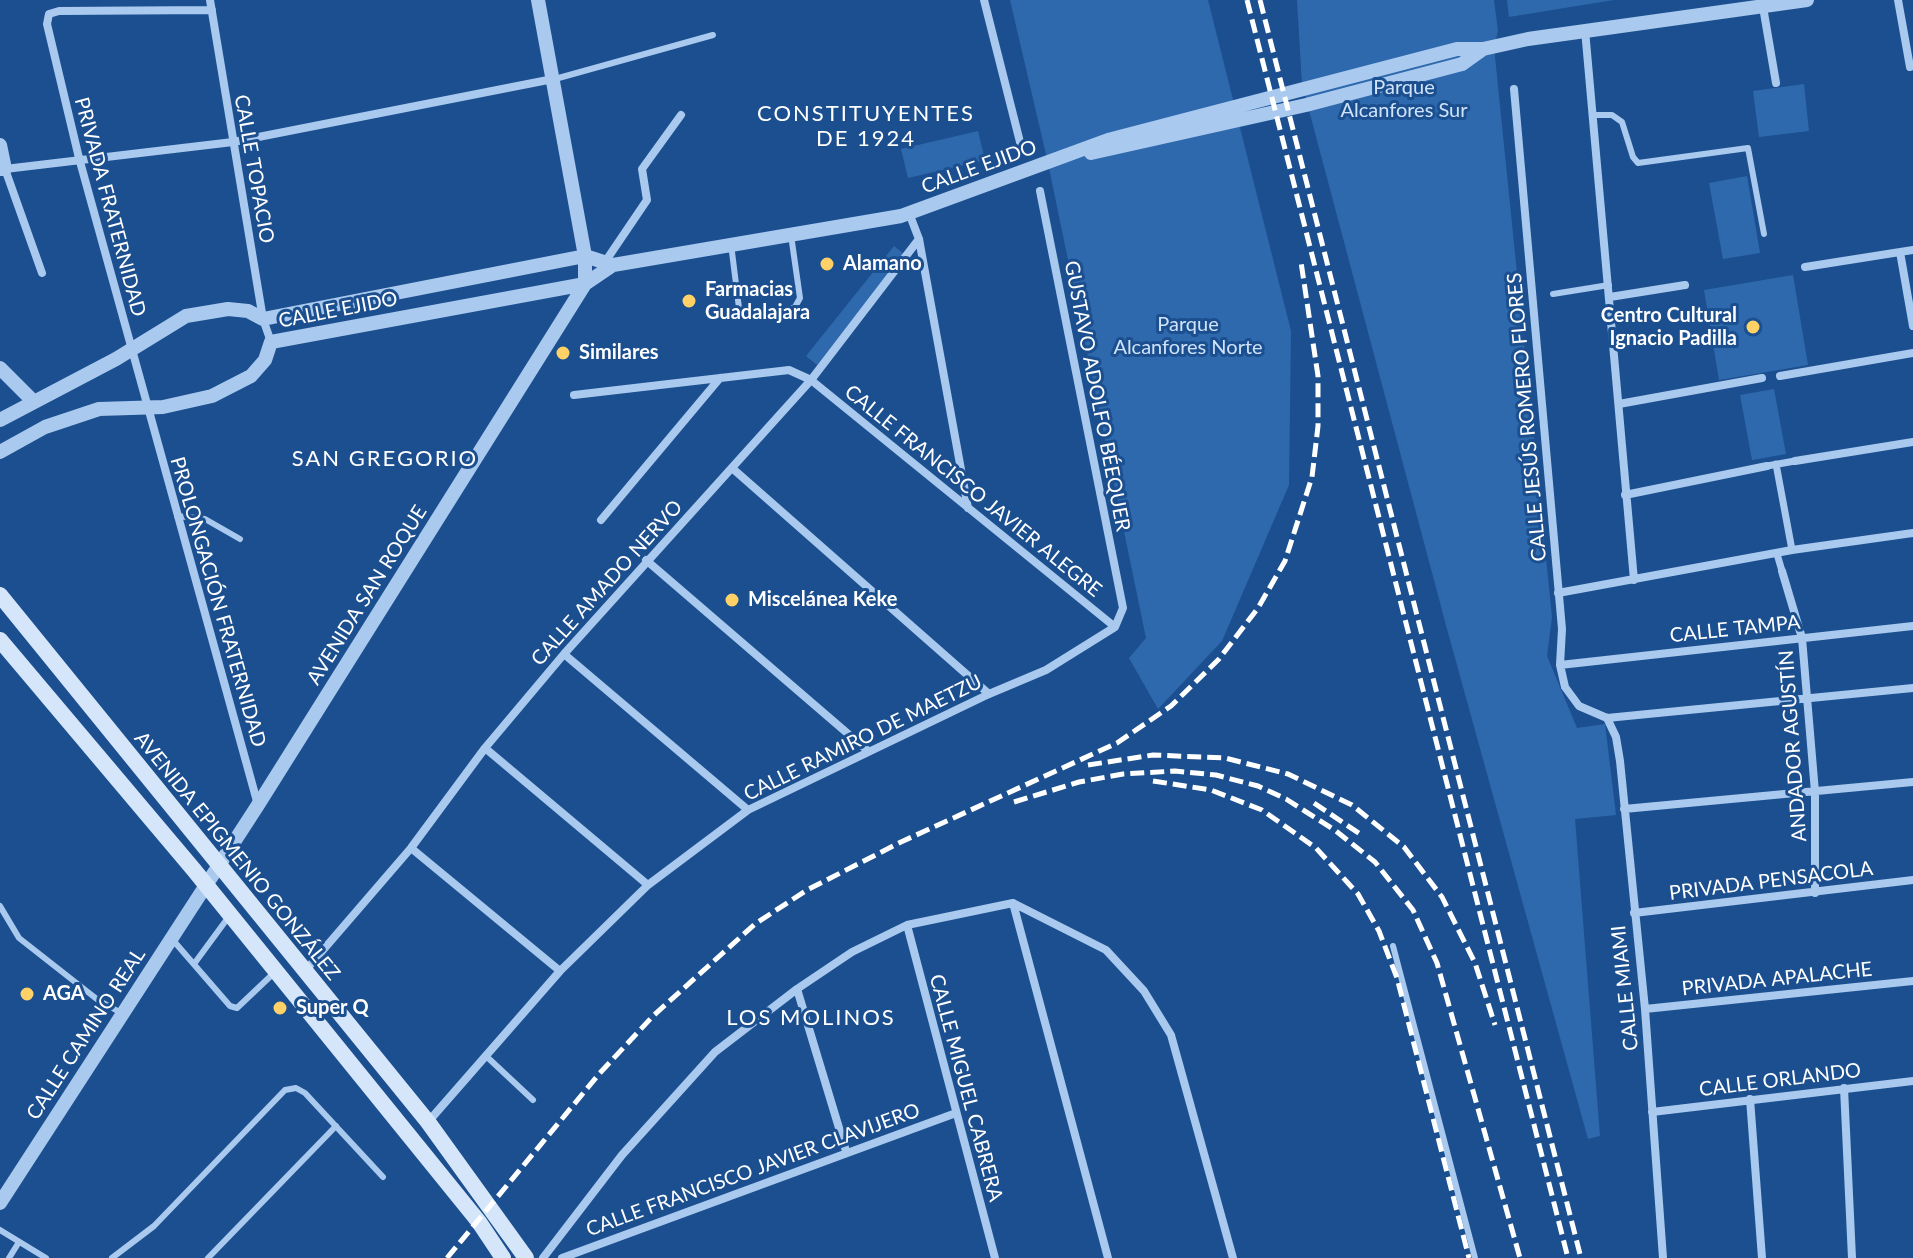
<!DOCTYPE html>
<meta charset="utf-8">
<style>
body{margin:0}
canvas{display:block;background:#1b4f8f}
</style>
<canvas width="1913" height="1258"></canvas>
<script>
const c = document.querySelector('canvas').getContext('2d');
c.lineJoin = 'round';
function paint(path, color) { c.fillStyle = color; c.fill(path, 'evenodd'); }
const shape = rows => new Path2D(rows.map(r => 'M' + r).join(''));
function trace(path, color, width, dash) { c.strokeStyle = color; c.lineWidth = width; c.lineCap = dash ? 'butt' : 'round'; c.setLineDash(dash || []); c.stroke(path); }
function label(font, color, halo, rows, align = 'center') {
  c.font = font + ' Lato,sans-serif'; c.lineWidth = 6; c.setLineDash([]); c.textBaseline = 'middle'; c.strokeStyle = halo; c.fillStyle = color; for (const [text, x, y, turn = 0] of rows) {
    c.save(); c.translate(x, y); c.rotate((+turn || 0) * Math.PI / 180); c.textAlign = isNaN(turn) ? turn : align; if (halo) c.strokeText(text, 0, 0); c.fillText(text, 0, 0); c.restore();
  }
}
paint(shape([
 [1010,0,1208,0,1291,331,1289,485,1222,641,1158,709,1129,658,1146,638,1048,163],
 [1297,0,1494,0,1498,31,1494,47,1552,617,1547,656,1577,728,1605,724,1616,815,1575,819,1600,1136,1588,1139,1447,629,1302,84],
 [1507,0,1614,0,1509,17],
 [1804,84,1809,131,1759,137,1753,91],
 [978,131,985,160,908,178,901,149],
 [1747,176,1760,253,1723,259,1709,183],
 [894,246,904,254,817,365,806,356],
 [1793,275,1808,365,1719,380,1704,290],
 [1774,389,1786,454,1752,460,1740,395]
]), '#2e69ad');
trace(shape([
 [555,79,713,35],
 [1593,115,1612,115,1622,122,1633,157,1638,163,1748,148,1764,234],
 [731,244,739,308,742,314,752,317,785,312,795,307,800,298,791,235],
 [1553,294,1609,285],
 [177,516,205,519,240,539],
 [0,906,19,938,98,1000,123,1014],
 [172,939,230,1006,237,1008,275,972],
 [1393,946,1475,1258],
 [194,964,230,915],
 [486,1056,533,1100],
 [0,1230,46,1258],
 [9,1258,19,1242],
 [112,1258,154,1226,285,1090,296,1088,305,1093,383,1177],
 [208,1258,336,1126]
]), '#a9c9ee', 6);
trace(shape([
 [1776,464,1792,550],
 [1767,466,1795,461],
 [1777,554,1782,571]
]), '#a9c9ee', 7);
trace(shape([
 [210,0,263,319,271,342],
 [984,0,1020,142],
 [1898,0,1910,67],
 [1763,7,1776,83],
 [212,10,59,11,49,14,47,24,79,158,258,805],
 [1585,30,1634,580],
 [1514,89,1562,629,1560,665,1565,687,1579,706,1607,718,1913,688],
 [909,213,919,239,968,508],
 [1900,252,1913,326],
 [605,262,647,200,642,169,681,115],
 [1805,267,1913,250],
 [42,273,5,169,233,142,553,79],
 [1610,297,1685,285],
 [1780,376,1913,353],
 [574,395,789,370,811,380,1115,627],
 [1619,404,1762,378],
 [1795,461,1913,442],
 [732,468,989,694],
 [1625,495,1767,466],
 [601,520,720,378],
 [646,560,868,751],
 [1782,571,1802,638,1815,792,1815,893],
 [1558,593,1792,550,1913,533],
 [564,654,748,810],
 [1560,665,1913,626],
 [1607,718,1616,737,1620,761,1645,1009,1663,1258],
 [485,748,648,885],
 [1624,809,1913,782],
 [411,848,560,971],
 [1013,903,1108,1258],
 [1634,913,1913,880],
 [907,925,995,1258],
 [305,971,411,848,485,748,564,654,811,380,919,239],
 [797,989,846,1151],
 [1645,1009,1913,981],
 [1844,1088,1852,1258],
 [1750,1099,1762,1258],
 [1652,1112,1913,1081],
 [428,1122,560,971,648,885,748,810,989,694,1046,670,1115,627,1123,608,1040,191],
 [543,1258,622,1155,715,1052,797,989,852,952,907,925,1013,903,1106,950,1144,991,1171,1035,1233,1258],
 [562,1258,956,1113]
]), '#a9c9ee', 8);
trace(shape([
 [0,145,5,169,0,169],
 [1091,153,1306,105,1462,64,1483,49],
 [0,368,34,402],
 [0,420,116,359,186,316,228,309,248,311,263,319,585,256,613,265,625,263,901,216,1108,140,1457,49,1483,49,1528,39,1807,0],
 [0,452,45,427,99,409,163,407,212,396,251,376,265,360,271,342,585,284,613,265],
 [0,1203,258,805,585,284,585,256,538,0]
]), '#a9c9ee', 14);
trace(shape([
 [0,595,428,1122,526,1258],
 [0,640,194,870,479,1222,503,1258]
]), '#d6e6fa', 16);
trace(shape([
 [1247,0,1568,1258],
 [1260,0,1581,1258],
 [1088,765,1153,755,1225,758,1288,774,1352,805,1404,847,1442,897,1475,963,1495,1025],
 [1153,781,1211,790,1262,810,1316,848,1358,894,1379,931,1397,978,1469,1258],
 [1014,802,1079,782,1123,774,1175,771,1216,775,1258,786,1286,799,1336,831,1375,862,1413,910,1437,963,1520,1258],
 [1314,803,1363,836],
 [447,1258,599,1074,653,1016,755,924,807,890,901,842,1117,743,1171,706,1219,659,1258,608,1285,561,1312,477,1318,426,1318,376,1301,262]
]), '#fff', 5, [14, 6]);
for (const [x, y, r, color] of [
 [827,264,8,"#ffd166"],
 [689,301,8,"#ffd166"],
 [1753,327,8,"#ffd166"],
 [563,353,8,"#ffd166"],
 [732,600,8,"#ffd166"],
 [27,994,8,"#ffd166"],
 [280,1008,8,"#ffd166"]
]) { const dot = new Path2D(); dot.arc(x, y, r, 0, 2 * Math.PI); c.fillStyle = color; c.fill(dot); trace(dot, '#1b4f8f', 3); }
label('20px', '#cfe3fa', '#1b4f8f', [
 ["Parque",1404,88],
 ["Alcanfores Sur",1404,111],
 ["Parque",1188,325],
 ["Alcanfores Norte",1188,348]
]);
label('20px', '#fff', '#1b4f8f', [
 ["CALLE EJIDO",979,167,-20],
 ["CALLE TOPACIO",254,169,80],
 ["PRIVADA FRATERNIDAD",110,207,75],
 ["CALLE EJIDO",338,310,-11],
 ["GUSTAVO ADOLFO BÉEQUER",1097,396,79],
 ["CALLE JESÚS ROMERO FLORES",1527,417,-95],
 ["CALLE FRANCISCO JAVIER ALEGRE",973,491,39],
 ["CALLE AMADO NERVO",607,583,-48],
 ["AVENIDA SAN ROQUE",367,595,-58],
 ["PROLONGACIÓN FRATERNIDAD",218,602,74],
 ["CALLE TAMPA",1735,629,-6],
 ["CALLE RAMIRO DE MAETZU",863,738,-26],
 ["ANDADOR AGUSTÍN",1793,746,-94],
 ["AVENIDA EPIGMENIO GONZÁLEZ",237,856,51],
 ["PRIVADA PENSACOLA",1771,881,-7],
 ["PRIVADA APALACHE",1777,979,-6],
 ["CALLE MIAMI",1625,988,-96],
 ["CALLE CAMINO REAL",86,1034,-57],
 ["CALLE ORLANDO",1780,1080,-7],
 ["CALLE MIGUEL CABRERA",966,1088,75],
 ["CALLE FRANCISCO JAVIER CLAVIJERO",753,1170,-20]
]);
label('bold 20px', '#fff', '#1b4f8f', [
 ["Alamano",843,264],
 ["Farmacias",705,290],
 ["Guadalajara",705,313],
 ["Centro Cultural",1737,316,"right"],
 ["Ignacio Padilla",1737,339,"right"],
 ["Similares",579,353],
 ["Miscelánea Keke",748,600],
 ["AGA",43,994],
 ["Super Q",296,1008]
], 'left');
c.letterSpacing = '2px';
label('22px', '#fff', '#1b4f8f', [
 ["CONSTITUYENTES",866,114],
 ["DE 1924",866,139],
 ["SAN GREGORIO",385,459],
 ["LOS MOLINOS",811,1018]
]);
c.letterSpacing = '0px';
</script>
